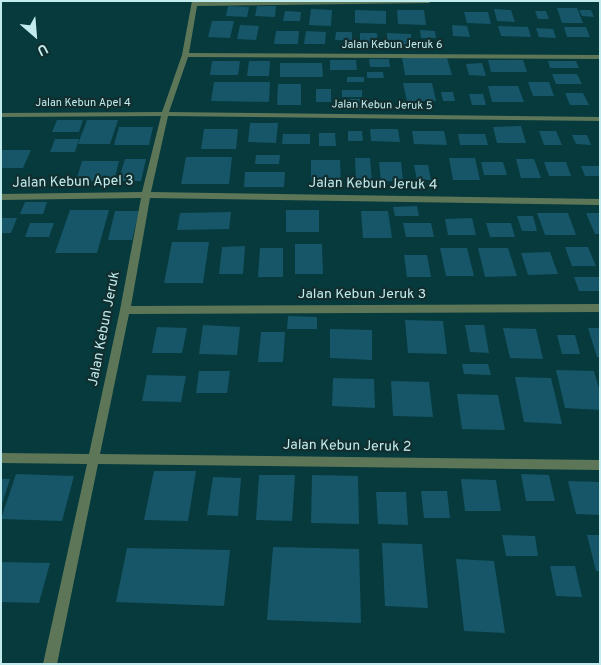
<!DOCTYPE html>
<style>
body{margin:0}
#map{position:relative;width:601px;height:665px;overflow:hidden;background:#063a3d;font-family:Overpass,sans-serif}
canvas{display:block}
.frame{position:absolute;inset:0;border:2px solid #c2ebed;pointer-events:none}
.north{position:absolute;left:10px;top:10px;width:50px;height:50px;-webkit-text-stroke:4px #122e2f;paint-order:stroke;rotate:153deg;font-size:14px;font-weight:700;line-height:20px;text-align:center;color:#c2ebed}
.north::after{content:'';display:block;margin:auto;width:18px;height:22px;background:#c2ebed;clip-path:polygon(50% 0,100% 100%,50% 72%,0 100%)}
</style>
<div id="map">
<canvas width="601" height="665"></canvas>
<div class="frame"></div>
<div class="north">U</div>
</div>
<script>
const c = document.querySelector('canvas').getContext('2d');
c.lineJoin = 'round';
function paint(path, color) { c.fillStyle = color; c.fill(path, 'evenodd'); }
const shape = rows => new Path2D(rows.map(r => 'M' + r).join(''));
function label(font, color, halo, rows, align = 'center') {
  c.font = font + ' Overpass,sans-serif'; c.lineWidth = 4.5; c.setLineDash([]); c.textBaseline = 'middle'; c.strokeStyle = halo; c.fillStyle = color; for (const [text, x, y, turn = 0] of rows) {
    c.save(); c.translate(x, y); c.rotate((+turn || 0) * Math.PI / 180); c.textAlign = isNaN(turn) ? turn : align; if (halo) c.strokeText(text, 0, 0); c.fillText(text, 0, 0); c.restore();
  }
}
paint(shape([
 [228,6,249,7,247,17,226,16],
 [257,6,276,6,275,17,255,16],
 [557,8,577,8,583,23,562,23],
 [311,9,332,10,331,26,309,25],
 [494,9,511,10,515,22,497,21],
 [355,10,386,11,386,24,355,23],
 [397,10,424,10,426,25,398,24],
 [579,10,591,10,594,17,582,16],
 [285,11,301,12,300,21,283,21],
 [535,11,546,11,549,19,538,19],
 [464,12,488,12,491,24,467,23],
 [212,21,234,21,230,38,208,37],
 [240,25,259,26,256,40,237,39],
 [452,25,467,26,470,37,453,36],
 [498,26,528,27,531,37,501,36],
 [564,27,586,27,590,37,567,37],
 [536,28,553,29,556,38,539,37],
 [420,30,435,31,436,38,421,38],
 [276,31,299,31,298,44,274,44],
 [306,31,326,32,325,44,304,44],
 [336,32,352,32,352,40,335,40],
 [360,33,377,33,378,44,360,43],
 [387,33,411,34,412,49,387,48],
 [402,58,447,58,452,75,405,75],
 [369,59,389,59,390,67,370,67],
 [330,60,356,60,357,70,330,70],
 [488,60,523,60,527,72,491,72],
 [212,61,240,61,238,75,210,75],
 [249,61,270,61,269,76,247,76],
 [548,61,576,61,579,68,550,68],
 [280,63,322,63,323,77,280,77],
 [482,63,486,76,469,75,466,64],
 [367,72,383,72,384,78,367,78],
 [552,74,577,74,582,84,556,84],
 [347,77,364,77,364,82,347,82],
 [214,82,270,82,269,102,211,101],
 [528,82,549,82,554,96,533,96],
 [403,83,432,83,436,101,407,101],
 [278,84,301,84,301,105,277,105],
 [488,86,518,86,524,102,492,102],
 [316,89,331,89,331,102,316,102],
 [342,90,362,90,362,97,342,97],
 [441,92,453,92,455,101,443,101],
 [565,93,583,93,589,105,570,105],
 [469,94,483,94,486,105,472,105],
 [342,99,364,99,365,110,343,110],
 [57,120,83,120,79,132,52,132],
 [87,120,118,120,110,144,78,144],
 [250,123,278,123,276,143,248,142],
 [521,126,526,143,497,143,493,127],
 [119,127,153,127,149,145,114,145],
 [204,129,238,129,236,149,201,149],
 [370,129,398,129,400,142,371,141],
 [348,131,362,131,363,141,348,141],
 [412,131,444,131,447,145,414,144],
 [539,131,556,131,562,145,544,145],
 [319,133,335,133,336,146,319,146],
 [283,134,310,134,310,144,282,144],
 [458,134,485,134,488,145,460,145],
 [572,135,587,135,591,145,576,144],
 [55,139,79,139,75,152,50,152],
 [2,150,31,150,23,168,1,168],
 [256,155,280,155,279,164,255,164],
 [186,157,232,157,229,184,181,184],
 [355,158,370,158,372,183,356,182],
 [449,158,475,158,480,180,453,180],
 [125,159,146,159,141,181,118,181],
 [516,159,534,159,541,178,521,178],
 [311,160,340,160,341,185,311,184],
 [82,161,119,161,114,181,76,181],
 [379,162,401,162,403,181,381,181],
 [481,162,503,162,507,175,484,175],
 [544,162,566,162,571,176,549,176],
 [414,165,428,165,431,180,417,180],
 [581,166,600,166,600,176,585,176],
 [245,172,285,172,284,187,244,187],
 [25,202,47,202,43,214,20,214],
 [417,206,419,216,395,216,393,207],
 [70,210,109,210,97,253,55,253],
 [286,210,319,210,319,232,286,232],
 [115,211,139,211,132,240,108,240],
 [361,211,388,211,392,238,363,238],
 [231,212,229,229,177,230,180,213],
 [537,213,568,213,576,235,545,235],
 [586,213,600,213,600,234,595,234],
 [517,216,533,216,537,231,522,231],
 [1,218,17,218,11,233,1,233],
 [472,218,476,235,448,235,445,219],
 [30,223,54,223,49,237,25,237],
 [403,223,431,223,434,237,406,237],
 [486,223,511,223,515,237,490,237],
 [172,242,209,242,203,283,164,283],
 [295,244,322,244,323,274,295,274],
 [245,246,243,274,219,274,222,247],
 [565,247,588,247,596,266,572,266],
 [260,248,283,248,283,277,258,277],
 [440,248,467,248,474,276,446,276],
 [478,248,508,248,517,276,485,277],
 [550,252,558,274,528,275,521,253],
 [404,255,427,255,431,277,407,277],
 [574,277,600,277,600,291,579,291],
 [288,316,317,317,317,329,287,329],
 [405,320,443,321,447,354,408,353],
 [203,325,240,327,237,355,199,354],
 [465,325,484,325,489,353,470,352],
 [157,327,187,328,182,353,152,353],
 [503,328,536,329,543,359,510,358],
 [588,328,600,328,600,357,597,357],
 [330,329,372,330,372,360,330,358],
 [261,332,285,332,283,362,258,362],
 [557,335,575,335,580,354,562,354],
 [462,364,488,364,491,375,464,374],
 [556,370,594,371,600,392,600,410,565,408],
 [199,371,230,371,227,393,196,393],
 [147,375,186,376,181,402,142,401],
 [515,377,551,378,562,424,524,422],
 [333,378,374,379,375,408,332,406],
 [391,381,429,382,433,417,393,416],
 [457,394,498,395,505,430,462,429],
 [154,471,196,471,188,521,144,520],
 [16,474,74,476,62,521,1,519],
 [521,474,549,475,555,501,526,501],
 [259,475,295,475,292,521,256,520],
 [312,475,358,476,359,524,311,523],
 [213,477,241,478,238,516,207,515],
 [1,479,10,479,2,504,1,504],
 [461,479,496,480,501,511,465,511],
 [568,481,600,482,600,515,576,514],
 [421,491,447,491,450,518,424,518],
 [376,492,406,492,408,525,378,524],
 [502,535,535,536,538,556,506,556],
 [587,535,600,535,600,571,596,571],
 [382,543,422,544,428,608,385,606],
 [273,547,359,549,361,623,267,620],
 [127,548,230,550,224,606,116,602],
 [456,559,494,561,505,633,464,631],
 [1,562,50,563,39,603,1,602],
 [550,566,575,566,582,597,556,596]
]), '#165668');
paint(shape([
 [192,1,432,1,429,3,197,6,189,53,600,55,600,59,188,57,169,112,600,117,600,121,168,116,151,192,600,199,600,205,150,198,131,306,600,304,600,312,129,314,100,454,600,460,600,470,98,464,57,664,43,664,87,464,1,463,1,453,89,454,120,310,141,198,1,200,1,194,142,192,161,116,1,117,1,113,162,112,182,55,192,1]
]), '#5d7658');
label('11px', '#c2ebed', '#122e2f', [
 ["Jalan Kebun Jeruk 6",392,46],
 ["Jalan Kebun Apel 4",83,104],
 ["Jalan Kebun Jeruk 5",382,106,1]
]);
label('14px', '#c2ebed', '#122e2f', [
 ["Jalan Kebun Apel 3",73,183,-1],
 ["Jalan Kebun Jeruk 4",373,185,1],
 ["Jalan Kebun Jeruk 3",362,295],
 ["Jalan Kebun Jeruk",105,329,-79],
 ["Jalan Kebun Jeruk 2",347,447,1]
]);
</script>
